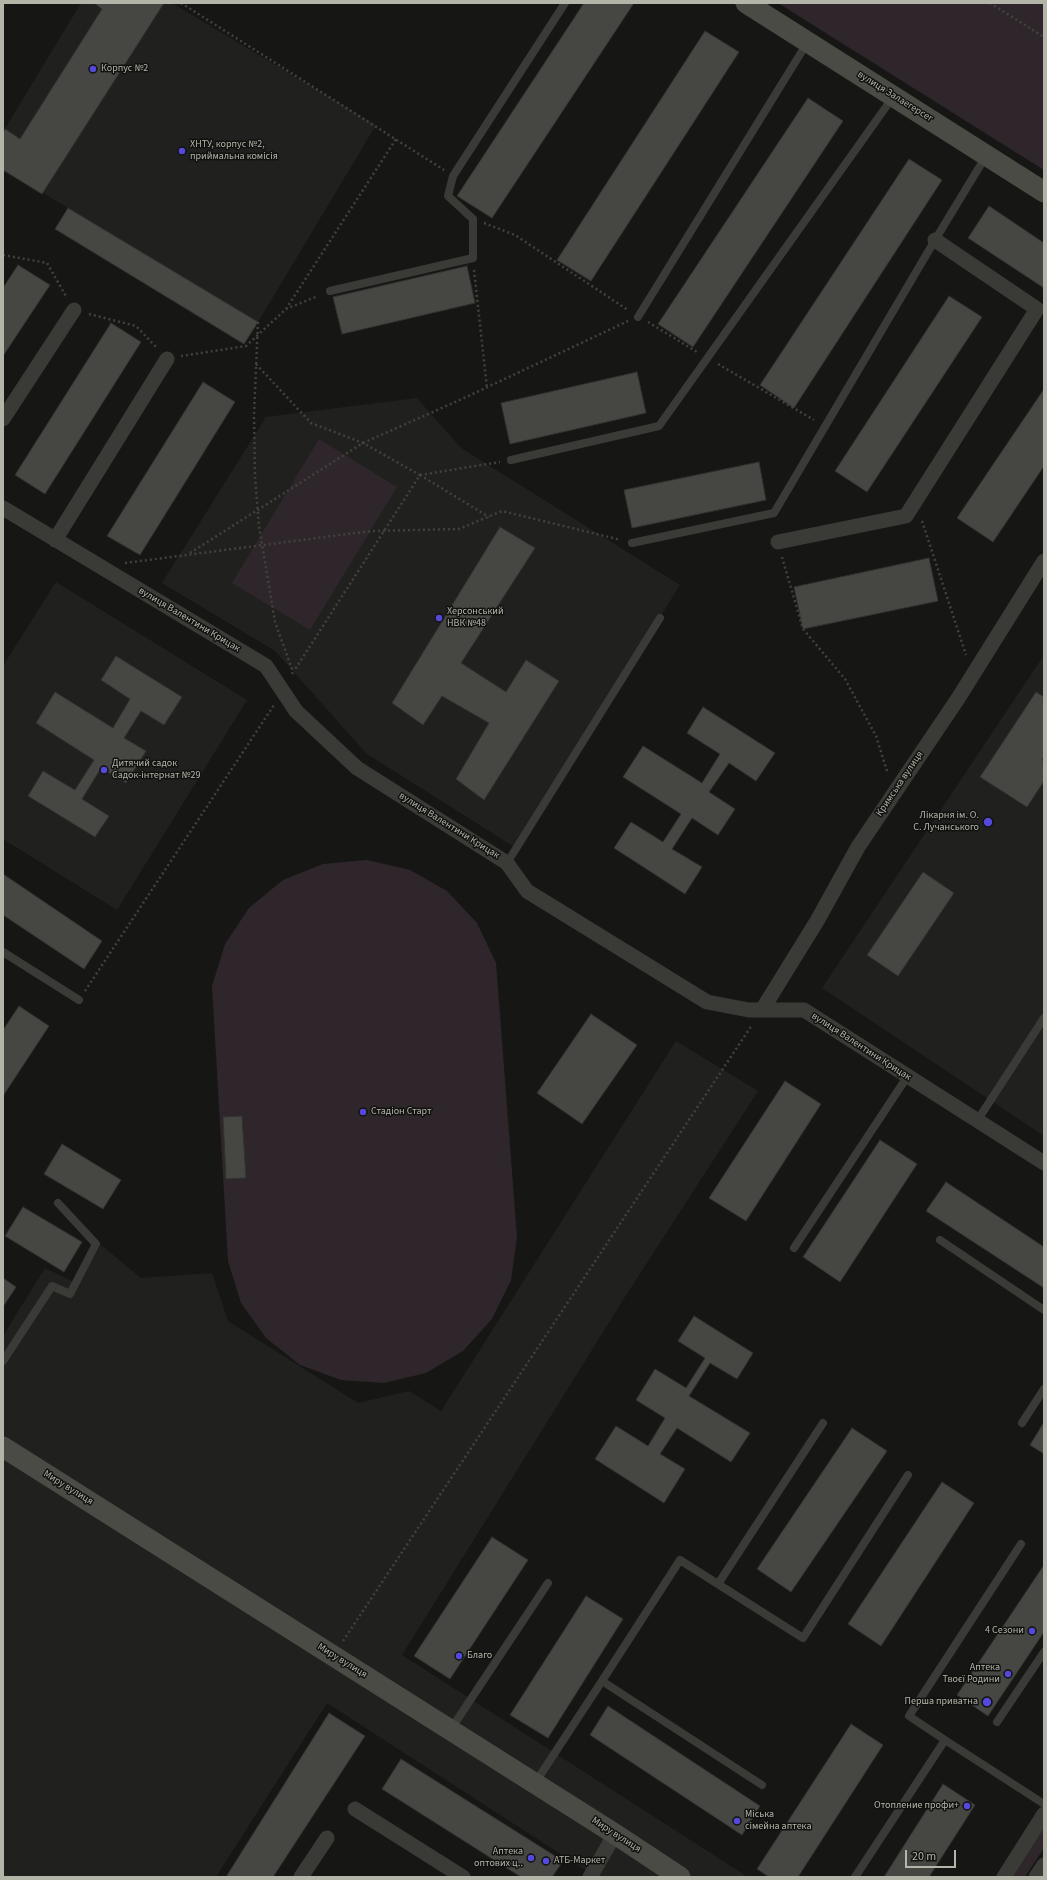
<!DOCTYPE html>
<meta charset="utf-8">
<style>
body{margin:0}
#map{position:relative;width:1047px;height:1880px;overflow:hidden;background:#161715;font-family:"Source Sans 3",sans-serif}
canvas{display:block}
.frame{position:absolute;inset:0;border:4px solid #b4b5a9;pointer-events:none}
.scale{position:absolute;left:905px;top:1850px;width:51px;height:18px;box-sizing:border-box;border:2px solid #b4b5a9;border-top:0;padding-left:5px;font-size:12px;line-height:14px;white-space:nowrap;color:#b4b5a9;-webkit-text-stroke:3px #111210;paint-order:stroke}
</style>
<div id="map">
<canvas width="1047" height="1880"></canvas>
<div class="frame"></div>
<div class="scale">20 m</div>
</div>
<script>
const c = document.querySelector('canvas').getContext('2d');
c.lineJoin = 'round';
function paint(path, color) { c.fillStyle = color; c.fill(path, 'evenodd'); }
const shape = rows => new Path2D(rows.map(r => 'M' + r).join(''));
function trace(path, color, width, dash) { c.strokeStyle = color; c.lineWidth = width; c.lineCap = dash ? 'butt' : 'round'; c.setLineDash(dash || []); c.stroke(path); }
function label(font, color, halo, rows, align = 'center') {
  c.font = font + ' "Source Sans 3",sans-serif'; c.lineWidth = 3; c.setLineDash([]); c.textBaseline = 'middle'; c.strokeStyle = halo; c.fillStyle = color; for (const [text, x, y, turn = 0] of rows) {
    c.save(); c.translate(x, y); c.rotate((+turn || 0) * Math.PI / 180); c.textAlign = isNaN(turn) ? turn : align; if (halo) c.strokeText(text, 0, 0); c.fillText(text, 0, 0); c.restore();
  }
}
paint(shape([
 [81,3,172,3,376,125,258,322,3,169,3,132],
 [417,398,461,448,680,585,516,848,367,754,275,651,162,583,266,417],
 [56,582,247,700,117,910,3,839,3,666],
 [1044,655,1044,1136,822,988],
 [676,1041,758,1091,623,1300,402,1655,748,1877,596,1877,327,1703,216,1877,3,1877,3,1336,45,1268,78,1284,101,1245,141,1278,212,1273,228,1321,358,1403,409,1391,441,1411]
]), '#20211f');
paint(shape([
 [778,3,1044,3,1044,170],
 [319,439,397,487,310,630,232,583],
 [367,860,410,870,447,891,477,923,496,963,517,1237,511,1280,492,1319,463,1351,426,1373,384,1383,341,1380,300,1365,266,1338,241,1303,228,1261,212,986,225,944,249,908,283,880,323,864],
 [1044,1827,1044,1848,1025,1877,1013,1877]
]), '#2e262a');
const building = shape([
 [94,3,164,3,42,194,3,170,3,133,5,129,20,139,102,9,94,3],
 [584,3,634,3,492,218,457,196,584,3],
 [705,31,739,52,591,281,557,260,705,31],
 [808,98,843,121,693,347,658,324,808,98],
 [909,159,942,180,794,408,760,385,909,159],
 [989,206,1044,243,1044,288,968,238,989,206],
 [68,208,258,322,244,344,55,229,68,208],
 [18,265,50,285,3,356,3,288,18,265],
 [467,266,475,303,342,334,333,297,467,266],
 [949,296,982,317,867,492,835,471,949,296],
 [111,323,141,342,45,494,15,475,111,323],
 [637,372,646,413,510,444,501,403,637,372],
 [203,382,235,402,140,555,107,536,203,382],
 [1044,389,1044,466,993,542,957,518,1044,389],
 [759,462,766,500,632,528,624,490,759,462],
 [500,527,535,548,461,663,506,692,526,660,559,681,484,800,456,779,489,723,442,696,423,725,392,703,500,527],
 [929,558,938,601,803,629,794,587,929,558],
 [116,656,182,697,164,725,141,711,124,738,146,751,126,783,101,768,82,799,109,816,95,837,28,796,43,771,75,790,94,760,36,723,55,692,113,728,130,699,101,680,116,656],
 [1036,692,1044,697,1044,757,1042,760,1044,761,1044,781,1027,807,980,777,1036,692],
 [703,707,775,753,756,781,729,763,709,792,735,809,718,835,692,818,672,849,702,867,685,894,614,848,631,822,663,842,681,814,623,777,643,746,702,783,720,754,687,733,703,707],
 [923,872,954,893,898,976,867,955,923,872],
 [3,874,102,941,84,969,3,915,3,874],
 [19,1006,49,1026,3,1096,3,1030,19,1006],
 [591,1014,637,1045,582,1124,537,1093,591,1014],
 [785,1081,821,1104,746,1221,709,1198,785,1081],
 [242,1116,246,1178,226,1179,223,1117,242,1116],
 [880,1140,917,1164,840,1282,803,1257,880,1140],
 [62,1144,121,1180,103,1209,44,1174,62,1144],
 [946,1182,1044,1247,1044,1288,926,1211,946,1182],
 [23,1207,82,1242,64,1272,5,1236,23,1207],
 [3,1278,16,1287,3,1307,3,1278],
 [694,1316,753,1353,737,1379,710,1363,689,1396,750,1433,731,1462,677,1428,660,1454,685,1469,664,1503,595,1459,616,1426,648,1446,665,1418,636,1400,655,1369,686,1388,705,1358,678,1341,694,1316],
 [1044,1422,1044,1454,1030,1445,1044,1422],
 [852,1428,887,1451,791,1592,757,1569,852,1428],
 [942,1482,974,1503,881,1646,848,1624,942,1482],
 [492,1537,528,1560,450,1679,414,1656,492,1537],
 [1044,1565,1044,1632,988,1716,957,1695,1044,1565],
 [586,1596,623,1619,548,1738,510,1715,586,1596],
 [608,1706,760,1806,742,1835,590,1735,608,1706],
 [329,1713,365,1736,273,1877,226,1877,329,1713],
 [851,1724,883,1745,798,1877,769,1877,757,1869,851,1724],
 [401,1759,563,1861,552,1877,521,1877,382,1789,401,1759],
 [943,1784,975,1805,929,1877,884,1877,943,1784]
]);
paint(building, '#464742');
trace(building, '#313330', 1);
trace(shape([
 [181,3,444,170],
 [990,3,1044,37],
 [484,223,515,235,628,310],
 [3,255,47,263,67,298],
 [474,270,487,388],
 [286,309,396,139],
 [89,314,136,326,157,348],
 [258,322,254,415,255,477,259,526,275,622,293,672,291,676],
 [648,322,697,352],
 [181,356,246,346,286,309,318,296],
 [256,364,311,423,363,443,420,475,294,671],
 [718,364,814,420],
 [420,475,500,462],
 [420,475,489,517],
 [922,521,966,655],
 [190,553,363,443,462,399,628,321],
 [782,557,803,629,845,679,876,736,888,774],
 [125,563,371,531,459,529,502,511,621,540],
 [85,991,274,705],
 [343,1641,752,1025]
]), '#42423d', 2.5, [2, 3]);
trace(shape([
 [330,291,473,258,473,219,448,196,453,176,565,3],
 [638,317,807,43],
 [511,460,659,426,893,97],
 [632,543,774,513,935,240,986,156],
 [507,863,660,618],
 [3,952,79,1000],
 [977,1121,1044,1018],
 [940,1240,1044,1310],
 [794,1248,907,1077],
 [3,1361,52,1286,70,1294,96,1244,58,1203],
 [1022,1423,1044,1389],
 [718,1584,823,1423],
 [602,1681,680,1560,803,1638,908,1475],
 [997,1722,1044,1652],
 [451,1729,548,1583],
 [945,1740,909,1716,1021,1544],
 [535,1783,602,1681,762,1785],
 [855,1877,945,1740,1044,1804]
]), '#3a3b37', 8);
trace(shape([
 [3,419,74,310],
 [3,508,266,666,296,711,357,768,507,863,527,891,707,1002,749,1010,804,1010,1044,1163],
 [55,540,167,359],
 [778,542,906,516,1037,309,935,240],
 [762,1010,817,921,858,847,959,697,1044,561],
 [355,1809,463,1877],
 [301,1877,327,1838],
 [590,1877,615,1834],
 [1004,1877,1044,1814],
 [1036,1877,1044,1865]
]), '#3a3b37', 15);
trace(shape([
 [746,3,1044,192],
 [3,1447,615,1834,680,1877]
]), '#4a4b45', 21);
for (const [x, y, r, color] of [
 [93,69,4,"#5449db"],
 [182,151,4,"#5449db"],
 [439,618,4,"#5449db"],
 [104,770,4,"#5449db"],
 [988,822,5,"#5449db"],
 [363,1112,4,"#5449db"],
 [1032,1631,4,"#5449db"],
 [459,1656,4,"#5449db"],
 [1008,1674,4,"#5449db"],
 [987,1702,5,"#5449db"],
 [967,1806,4,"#5449db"],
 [737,1821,4,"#5449db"],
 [531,1858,4,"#5449db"],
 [546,1861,4,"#5449db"]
]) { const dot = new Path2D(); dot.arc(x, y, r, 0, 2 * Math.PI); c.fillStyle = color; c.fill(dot); trace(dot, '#111210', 1.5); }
label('10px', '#b4b5a9', '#111210', [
 ["Корпус №2",101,69],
 ["ХНТУ, корпус №2,",190,145],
 ["приймальна комісія",190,157],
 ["Херсонський",447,612],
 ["НВК №48",447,624],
 ["Дитячий садок",112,764],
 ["Садок-інтернат №29",112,776],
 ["Лікарня ім. О.",979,816,"right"],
 ["С. Лучанського",979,828,"right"],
 ["Стадіон Старт",371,1112],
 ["4 Сезони",1024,1631,"right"],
 ["Благо",467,1656],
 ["Аптека",1000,1668,"right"],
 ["Твоєї Родини",1000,1680,"right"],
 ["Перша приватна",978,1702,"right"],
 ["Отопление профи+",959,1806,"right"],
 ["Міська",745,1815],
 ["сімейна аптека",745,1827],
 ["Аптека",523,1852,"right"],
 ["оптових ц‥",523,1864,"right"],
 ["АТБ-Маркет",554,1861]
], 'left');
label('10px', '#b4b5a9', '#111210', [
 ["вулиця Залаегерсег",895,97,32],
 ["вулиця Валентини Крицак",189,620,31],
 ["Кримська вулиця",900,784,-56],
 ["вулиця Валентини Крицак",449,826,32],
 ["вулиця Валентини Крицак",861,1047,33],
 ["Миру вулиця",68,1488,32],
 ["Миру вулиця",342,1661,32],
 ["Миру вулиця",616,1835,33]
]);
</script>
